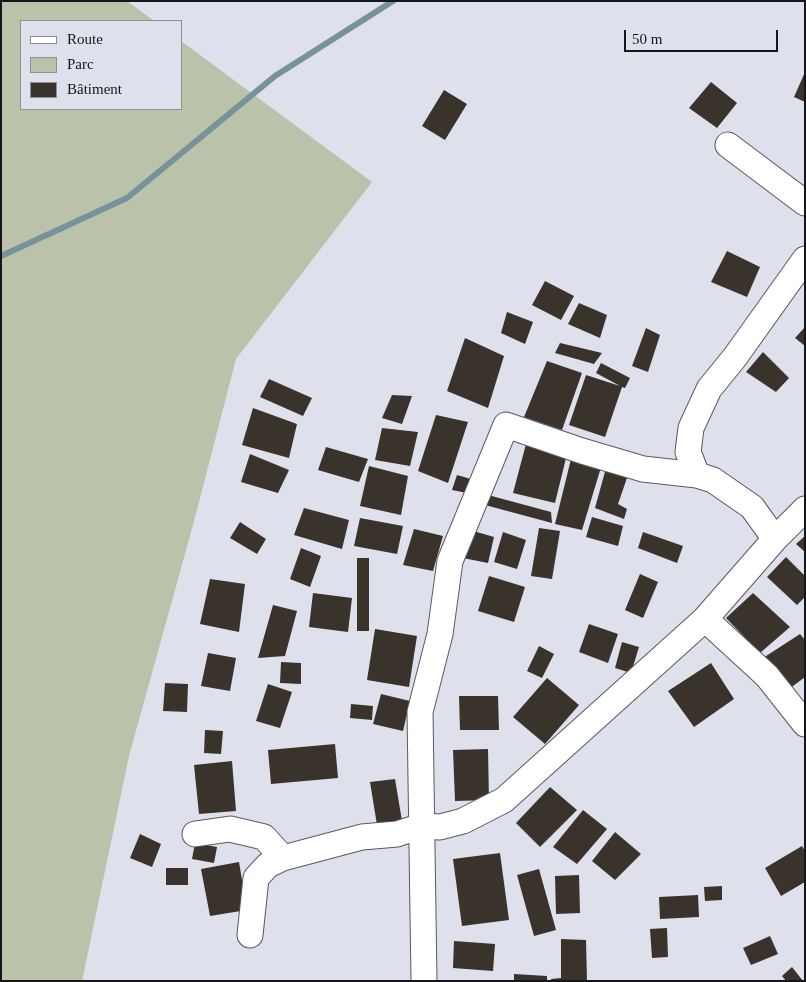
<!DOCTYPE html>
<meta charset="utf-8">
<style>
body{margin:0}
#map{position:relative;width:806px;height:982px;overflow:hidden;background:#dee0ec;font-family:Georgia,serif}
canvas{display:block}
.frame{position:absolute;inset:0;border:2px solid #15161a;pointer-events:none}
.legend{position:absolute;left:20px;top:20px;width:162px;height:90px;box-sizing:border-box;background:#dee0ec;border:1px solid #8e8f98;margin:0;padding:6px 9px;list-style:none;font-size:15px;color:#15161a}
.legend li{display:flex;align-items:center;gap:10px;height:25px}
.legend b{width:25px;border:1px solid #8e8f98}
.scale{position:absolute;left:624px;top:30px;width:154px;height:22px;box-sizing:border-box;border:2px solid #15161a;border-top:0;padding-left:6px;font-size:15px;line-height:18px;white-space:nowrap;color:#15161a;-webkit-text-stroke:4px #dee0ec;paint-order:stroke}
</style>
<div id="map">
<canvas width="806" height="982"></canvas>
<div class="frame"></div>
<ul class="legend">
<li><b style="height:6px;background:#fff"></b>Route</li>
<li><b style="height:14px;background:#bac3aa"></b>Parc</li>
<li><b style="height:14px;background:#3a332b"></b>Bâtiment</li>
</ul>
<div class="scale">50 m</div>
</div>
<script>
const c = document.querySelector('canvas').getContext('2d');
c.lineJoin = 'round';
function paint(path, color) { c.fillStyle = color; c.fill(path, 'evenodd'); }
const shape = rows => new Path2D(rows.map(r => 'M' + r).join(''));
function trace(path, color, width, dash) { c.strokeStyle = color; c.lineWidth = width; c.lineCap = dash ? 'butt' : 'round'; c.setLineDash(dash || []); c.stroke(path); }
paint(shape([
 [1,1,127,1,154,21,21,21,21,109,181,109,181,41,372,182,236,359,193,525,129,756,82,981,1,981]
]), '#bac3aa');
trace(shape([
 [1,256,127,198,275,76,393,1]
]), '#76939a', 6);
paint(shape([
 [805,72,805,102,794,97],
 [711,82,737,103,717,128,689,108],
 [444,90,467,104,445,140,422,126],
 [727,251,760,267,747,297,711,282],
 [545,281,574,296,561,320,532,305],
 [579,303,607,315,600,338,568,324],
 [507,312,533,322,525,344,501,333],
 [805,327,805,346,795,338],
 [646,328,660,335,648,372,632,366],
 [465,338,504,356,488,408,447,391],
 [560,343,602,353,594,364,555,353],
 [763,352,789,378,776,392,746,372],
 [547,361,582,373,562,430,524,417],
 [601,363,630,378,625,388,622,387,605,437,569,425,586,375,620,386,596,373],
 [269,379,312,398,303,416,260,397],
 [392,395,412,396,402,424,382,418],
 [253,408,297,424,289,458,242,445],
 [436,415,468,422,448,483,418,471],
 [382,428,418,432,410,466,375,460],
 [526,444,567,454,555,503,513,493],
 [326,447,368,459,359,482,318,470],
 [250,454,289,470,278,493,241,482],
 [572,455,602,464,582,530,555,524],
 [369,466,408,476,401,515,360,506],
 [606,468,628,475,618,504,627,509,624,519,595,508],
 [457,475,471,479,467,493,452,490],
 [488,495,551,512,552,523,485,505],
 [304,508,349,520,342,549,294,535],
 [592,517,623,526,618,546,586,537],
 [360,518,403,526,397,554,354,546],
 [240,522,266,539,257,554,230,538],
 [539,528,560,531,552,579,531,576],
 [414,529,443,536,433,571,403,565],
 [470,530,494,537,488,563,463,558],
 [503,532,526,540,517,569,494,562],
 [643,532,683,546,677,563,638,548],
 [805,536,805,552,796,544],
 [301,548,321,556,310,587,290,579],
 [786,557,805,576,805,597,797,605,767,577],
 [357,558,369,558,369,631,357,631],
 [640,574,658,582,643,618,625,610],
 [489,576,525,587,514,622,478,611],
 [210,579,245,584,239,632,200,624],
 [313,593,352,598,348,632,309,627],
 [753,593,790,627,760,653,726,618],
 [273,605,297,611,285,656,258,658],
 [589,624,618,634,608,663,579,652],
 [375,629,417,636,409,687,367,680],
 [800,634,805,640,805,677,789,689,763,658],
 [622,642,639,647,631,673,615,668],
 [539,646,554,654,542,678,527,671],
 [208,653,236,658,230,691,201,686],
 [281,662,301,663,301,684,280,683],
 [711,663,734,699,694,727,668,691],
 [547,678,579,705,545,744,513,717],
 [165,683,188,684,187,712,163,711],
 [268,684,292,692,280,728,256,721],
 [381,694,410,701,403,731,373,724],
 [459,696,498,696,499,730,460,730],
 [351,704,373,706,372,720,350,718],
 [205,730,223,731,221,754,204,753],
 [335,744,338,778,271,784,268,750],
 [488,749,489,800,455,801,453,750],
 [232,761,236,811,199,814,194,765],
 [395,779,402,821,377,825,370,782],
 [550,787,577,810,540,847,516,823],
 [583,810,607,829,577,864,553,847],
 [615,832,641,854,615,880,592,861],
 [140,834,161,844,152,867,130,858],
 [195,843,217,847,214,863,192,859],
 [802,846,805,851,805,882,781,896,765,868],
 [500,853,509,920,462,926,453,859],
 [239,862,247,910,210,916,201,869],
 [166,868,188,868,188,885,166,885],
 [539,869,556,930,534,936,517,875],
 [579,875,580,913,556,914,555,876],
 [722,886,722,900,705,901,704,887],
 [698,895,699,917,660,919,659,897],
 [667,928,668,957,652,958,650,929],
 [770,936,778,954,751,965,743,948],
 [561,939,586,940,587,981,551,981,551,979,561,978],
 [454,941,495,944,493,971,453,968],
 [792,967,803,981,786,981,782,976],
 [514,974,547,976,547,981,514,981]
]), '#3a332b');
const minor = shape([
 [728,145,805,203],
 [697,475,688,452,691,428,709,389,735,357,805,259],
 [705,619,767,676,805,724],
 [195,834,230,829,264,837,283,858],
 [250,935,256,878,268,865,283,858,362,837,397,834,421,826,440,827,463,821,504,800,705,619,775,539,805,509],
 [424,981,420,712,440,634,450,561,506,425,582,451,643,469,697,475,713,480,752,507,775,539]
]);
trace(minor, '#575963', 27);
trace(minor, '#fff', 25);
</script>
